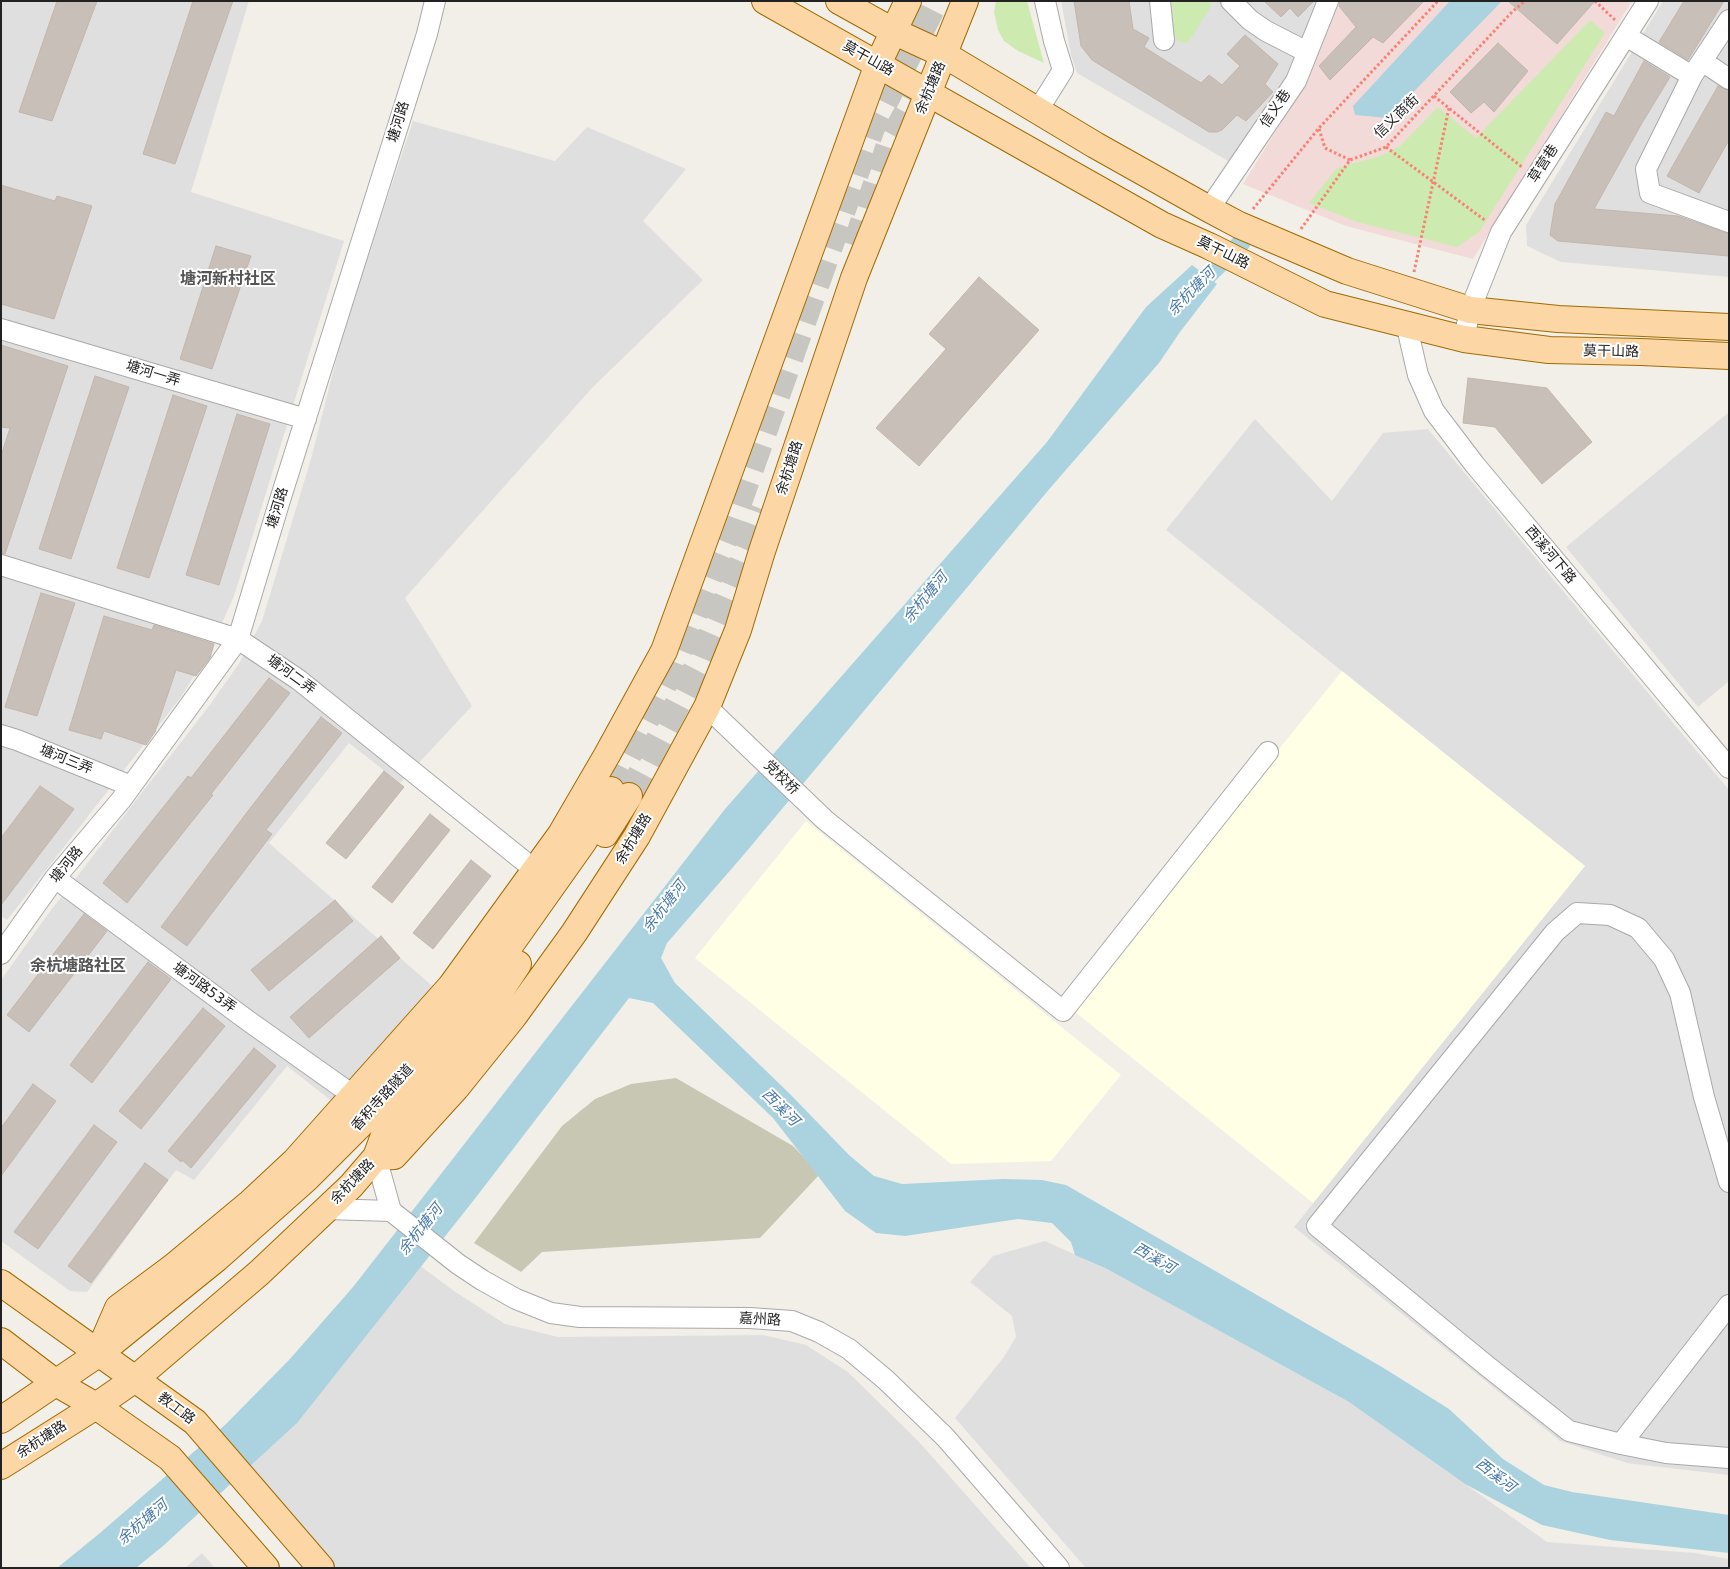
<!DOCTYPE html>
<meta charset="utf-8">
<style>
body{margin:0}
#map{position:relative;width:1730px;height:1569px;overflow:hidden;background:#f2efe9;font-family:"DejaVu Sans",sans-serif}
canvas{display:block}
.frame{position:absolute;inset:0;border:2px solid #222;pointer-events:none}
</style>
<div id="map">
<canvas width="1730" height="1569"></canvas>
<div class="frame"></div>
</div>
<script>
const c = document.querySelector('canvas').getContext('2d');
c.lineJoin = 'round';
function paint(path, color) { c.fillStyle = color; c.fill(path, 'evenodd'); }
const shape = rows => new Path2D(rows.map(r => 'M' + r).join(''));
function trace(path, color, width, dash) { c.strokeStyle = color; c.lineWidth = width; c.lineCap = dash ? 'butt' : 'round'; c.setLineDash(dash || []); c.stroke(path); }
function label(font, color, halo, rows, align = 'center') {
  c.font = font + ' "DejaVu Sans","Noto Sans SC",sans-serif'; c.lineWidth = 4; c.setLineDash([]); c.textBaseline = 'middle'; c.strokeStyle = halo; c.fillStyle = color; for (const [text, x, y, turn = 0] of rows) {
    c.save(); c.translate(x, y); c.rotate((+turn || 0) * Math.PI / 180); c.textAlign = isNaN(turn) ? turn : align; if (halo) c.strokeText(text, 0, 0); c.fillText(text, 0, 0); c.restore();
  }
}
paint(shape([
 [1,1,249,1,191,192,344,241,234,596,210,650,181,697,7,920,1,916],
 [1061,1,1320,1,1308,31,1285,80,1230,162,1077,73,1071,55],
 [1663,1,1729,1,1729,277,1561,262,1527,246,1526,225],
 [413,121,555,161,587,127,686,169,643,221,703,280,592,388,405,598,472,706,400,783,349,743,269,843,438,991,333,1102,287,1066,194,1180,176,1170,87,1292,70,1291,1,1241,1,980,48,914,209,706,240,662,262,621,311,459,345,325],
 [1729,412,1729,681,1698,707,1566,547],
 [1255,419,1332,501,1383,433,1428,429,1729,790,1729,1475,1627,1463,1560,1441,1294,1227,1585,866,1166,530],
 [1045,1241,1105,1268,1349,1402,1547,1542,1695,1553,1729,1559,1729,1568,1086,1568,955,1418,1004,1357,1016,1337,1012,1316,970,1282,993,1256],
 [411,1259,454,1291,505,1324,558,1337,763,1335,806,1345,848,1372,920,1443,1031,1568,334,1568,245,1458],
 [202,1553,215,1568,185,1568]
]), '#e0dfdf');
paint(shape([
 [1337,1,1632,1,1473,259,1346,226,1243,184,1298,95]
]), '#f2dad9');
paint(shape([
 [1342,671,1585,866,1313,1203,1070,1008],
 [806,821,1121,1075,1051,1161,951,1164,695,958]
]), '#ffffe5');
paint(shape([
 [676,1078,793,1146,820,1174,760,1238,542,1252,521,1272,474,1243,562,1126,595,1099,631,1084]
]), '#c7c7b4');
paint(shape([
 [996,1,1027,1,1044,63,1018,51,1004,41,998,30,994,12],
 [1172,1,1211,1,1210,8,1190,40,1185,43,1178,41,1174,35],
 [1590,20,1605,33,1479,232,1469,239,1457,247,1357,222,1309,203,1337,168,1383,155,1400,146,1438,107,1476,138]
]), '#cdebb0');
paint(shape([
 [1450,1,1502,1,1388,118,1355,115,1353,106],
 [1192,265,1217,284,1180,332,1159,363,1051,487,741,858,667,943,661,958,675,983,790,1094,849,1155,874,1176,902,1184,1003,1179,1042,1180,1066,1185,1382,1367,1449,1409,1503,1459,1544,1485,1572,1492,1729,1515,1729,1553,1610,1540,1542,1525,1465,1484,1349,1402,1105,1268,1075,1255,1071,1242,1052,1223,1018,1219,905,1236,876,1233,845,1211,773,1118,653,1003,629,998,477,1196,297,1423,163,1546,136,1568,57,1568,100,1533,226,1424,289,1360,353,1287,725,809,1047,442,1146,307]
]), '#aad3df');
trace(shape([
 [1191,292,1242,242]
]), '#aad3df', 18);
const building = shape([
 [57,1,97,1,52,121,19,112,57,1],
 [193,1,233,1,175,164,143,154,193,1],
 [1074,1,1129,1,1133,29,1149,38,1144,47,1201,83,1209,75,1222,85,1240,66,1227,54,1245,35,1278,64,1265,84,1273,92,1246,121,1237,115,1222,130,1217,132,1209,132,1092,60,1081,46,1074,1],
 [1264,1,1314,1,1298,17,1290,8,1281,17,1264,1],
 [1340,1,1424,1,1383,43,1373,37,1330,80,1319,66,1356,27,1339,6,1340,1],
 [1508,1,1595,1,1557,44,1508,1],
 [1684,1,1724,1,1688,60,1659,42,1684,1],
 [1498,43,1528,71,1494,112,1484,102,1471,113,1450,92,1498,43],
 [1644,61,1670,77,1642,123,1594,209,1678,216,1729,234,1729,256,1558,241,1550,235,1555,204,1606,112,1614,116,1644,61],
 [1718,86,1729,91,1729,140,1699,193,1667,176,1718,86],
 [1,185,55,201,57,196,92,206,54,319,1,304,1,185],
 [216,246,251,256,212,369,180,359,216,246],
 [979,277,1039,330,919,466,876,428,946,349,929,334,979,277],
 [1,345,68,366,5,554,1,553,1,456,10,428,1,427,1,345],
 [95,376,129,387,71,559,39,549,95,376],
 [1468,378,1547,388,1592,442,1542,484,1495,427,1463,423,1468,378],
 [173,395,207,406,149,578,117,568,173,395],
 [237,414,270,424,219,585,186,575,237,414],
 [41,593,75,603,37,716,5,707,41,593],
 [104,616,152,630,154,625,214,644,210,658,196,676,176,670,155,732,146,745,104,731,101,739,69,730,104,616],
 [269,678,290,693,211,794,213,795,127,903,103,883,188,776,191,778,269,678],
 [321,717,342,733,266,830,272,834,187,946,161,927,248,811,321,717],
 [384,771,404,787,346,859,326,843,384,771],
 [40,786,74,809,1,905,1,838,40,786],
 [430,814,450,830,392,903,372,887,430,814],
 [471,860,491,876,433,949,413,933,471,860],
 [335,900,353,921,269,991,251,970,335,900],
 [84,914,107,931,29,1032,7,1015,84,914],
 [381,936,400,958,309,1038,290,1017,381,936],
 [148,962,171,979,92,1083,70,1065,148,962],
 [203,1008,225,1026,141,1129,119,1111,203,1008],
 [254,1048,276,1066,191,1168,182,1160,181,1162,168,1151,254,1048],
 [33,1084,56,1101,1,1176,1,1128,33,1084],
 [94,1125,117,1142,38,1249,14,1232,94,1125],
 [145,1163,168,1180,91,1283,68,1266,145,1163]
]);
paint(building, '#c7bfb8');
trace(building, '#c4b6ab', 1);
trace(shape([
 [855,246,889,145,921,86],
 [611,790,673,667,732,522,872,128,936,1],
 [629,796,699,663,757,528,764,510]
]), '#c8c6c1', 26, [26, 13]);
const minor = shape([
 [1160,1,1164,40],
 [1231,1,1250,20,1266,31,1307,52],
 [1626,36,1692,76],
 [1702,61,1729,20],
 [1729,79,1702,61,1692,76,1646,169,1650,193,1729,222],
 [1038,110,1063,70,1054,41,1045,1],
 [1209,209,1296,81,1328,1],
 [1406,323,1418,375,1434,411,1475,465,1729,768],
 [1,329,306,419],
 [1464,339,1470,310,1501,232,1648,1],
 [1,565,238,639,299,680,535,870],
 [707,707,825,820,1063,1011,1268,752],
 [1,735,17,740,131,786],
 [55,878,247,1020,354,1096],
 [1,954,55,878,121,800,238,639,280,500,427,34,435,1],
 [376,1157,391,1211,458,1264,482,1280,516,1299,551,1313,580,1317,750,1318,792,1321,819,1332,849,1349,886,1380,945,1437,1059,1568],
 [1729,1182,1704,1097,1680,993,1664,959,1638,928,1610,915,1577,913,1555,932,1317,1226,1487,1366,1569,1431,1621,1444,1666,1453,1729,1458],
 [326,1209,391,1211],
 [1621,1444,1729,1305]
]);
const major = shape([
 [765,1,1162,225,1209,246,1325,304,1464,339,1549,350,1641,352,1729,356],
 [839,1,893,31,945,55,1095,145,1209,209,1239,225,1347,271,1470,310,1558,319,1729,327],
 [605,834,629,796],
 [376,1157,386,1130,446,1062,493,1002,518,964],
 [1,1283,195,1422,321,1568],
 [1,1341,56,1383,96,1406,170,1458,266,1568],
 [101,1352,216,1259,306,1179,361,1124,487,978,584,841,611,790],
 [1,1420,98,1354,118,1308,173,1267,250,1203,295,1161,451,986,561,834,607,755,664,651,878,64,908,1],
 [1,1466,96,1406,135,1379,259,1273,351,1186,376,1157,394,1156,456,1088,514,1016,574,933,637,836,707,707,738,630,762,551,854,278,965,1]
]);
trace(minor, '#a9a9a9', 22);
trace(major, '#a06b00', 28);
trace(shape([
 [1595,1,1615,20],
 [1434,96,1523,168],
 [1319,129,1325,148,1350,160],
 [1386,147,1486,221],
 [1253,209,1319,128,1438,1],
 [1301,229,1350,160,1386,147,1512,12,1525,1],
 [1414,272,1449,108]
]), '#fa8072', 3, [2.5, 2.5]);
trace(minor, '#fff', 20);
trace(major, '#fcd6a4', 26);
label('14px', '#222', '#fff', [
 ["莫干山路",868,59,29],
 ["余杭塘路",931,88,-67],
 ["信义巷",1276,109,-56],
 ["信义商街",1397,117,-44],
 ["塘河路",399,122,-73],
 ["草营巷",1544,164,-57],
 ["莫干山路",1223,253,26],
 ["莫干山路",1611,352,1],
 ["塘河一弄",153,374,17],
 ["余杭塘路",790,468,-72],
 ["塘河路",278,508,-73],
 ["西溪河下路",1550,555,50],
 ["塘河二弄",291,675,36],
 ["塘河三弄",66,760,22],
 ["党校桥",781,778,44],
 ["余杭塘路",634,839,-59],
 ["塘河路",67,865,-51],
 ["塘河路53弄",204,988,36],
 ["香积寺路隧道",383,1098,-48],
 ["余杭塘路",353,1182,-46],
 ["嘉州路",760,1320,3],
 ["教工路",176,1409,37],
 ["余杭塘路",42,1440,-33]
]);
label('italic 15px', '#4a7aab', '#fff', [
 ["余杭塘河",1192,292,-45],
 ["余杭塘河",926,598,-50],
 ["余杭塘河",665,907,-52],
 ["西溪河",780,1108,45],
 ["余杭塘河",421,1230,-51],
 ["西溪河",1154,1259,30],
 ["西溪河",1495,1476,37],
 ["余杭塘河",143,1523,-40]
]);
label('bold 16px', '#555', '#fff', [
 ["塘河新村社区",228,280],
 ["余杭塘路社区",78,967]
]);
</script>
